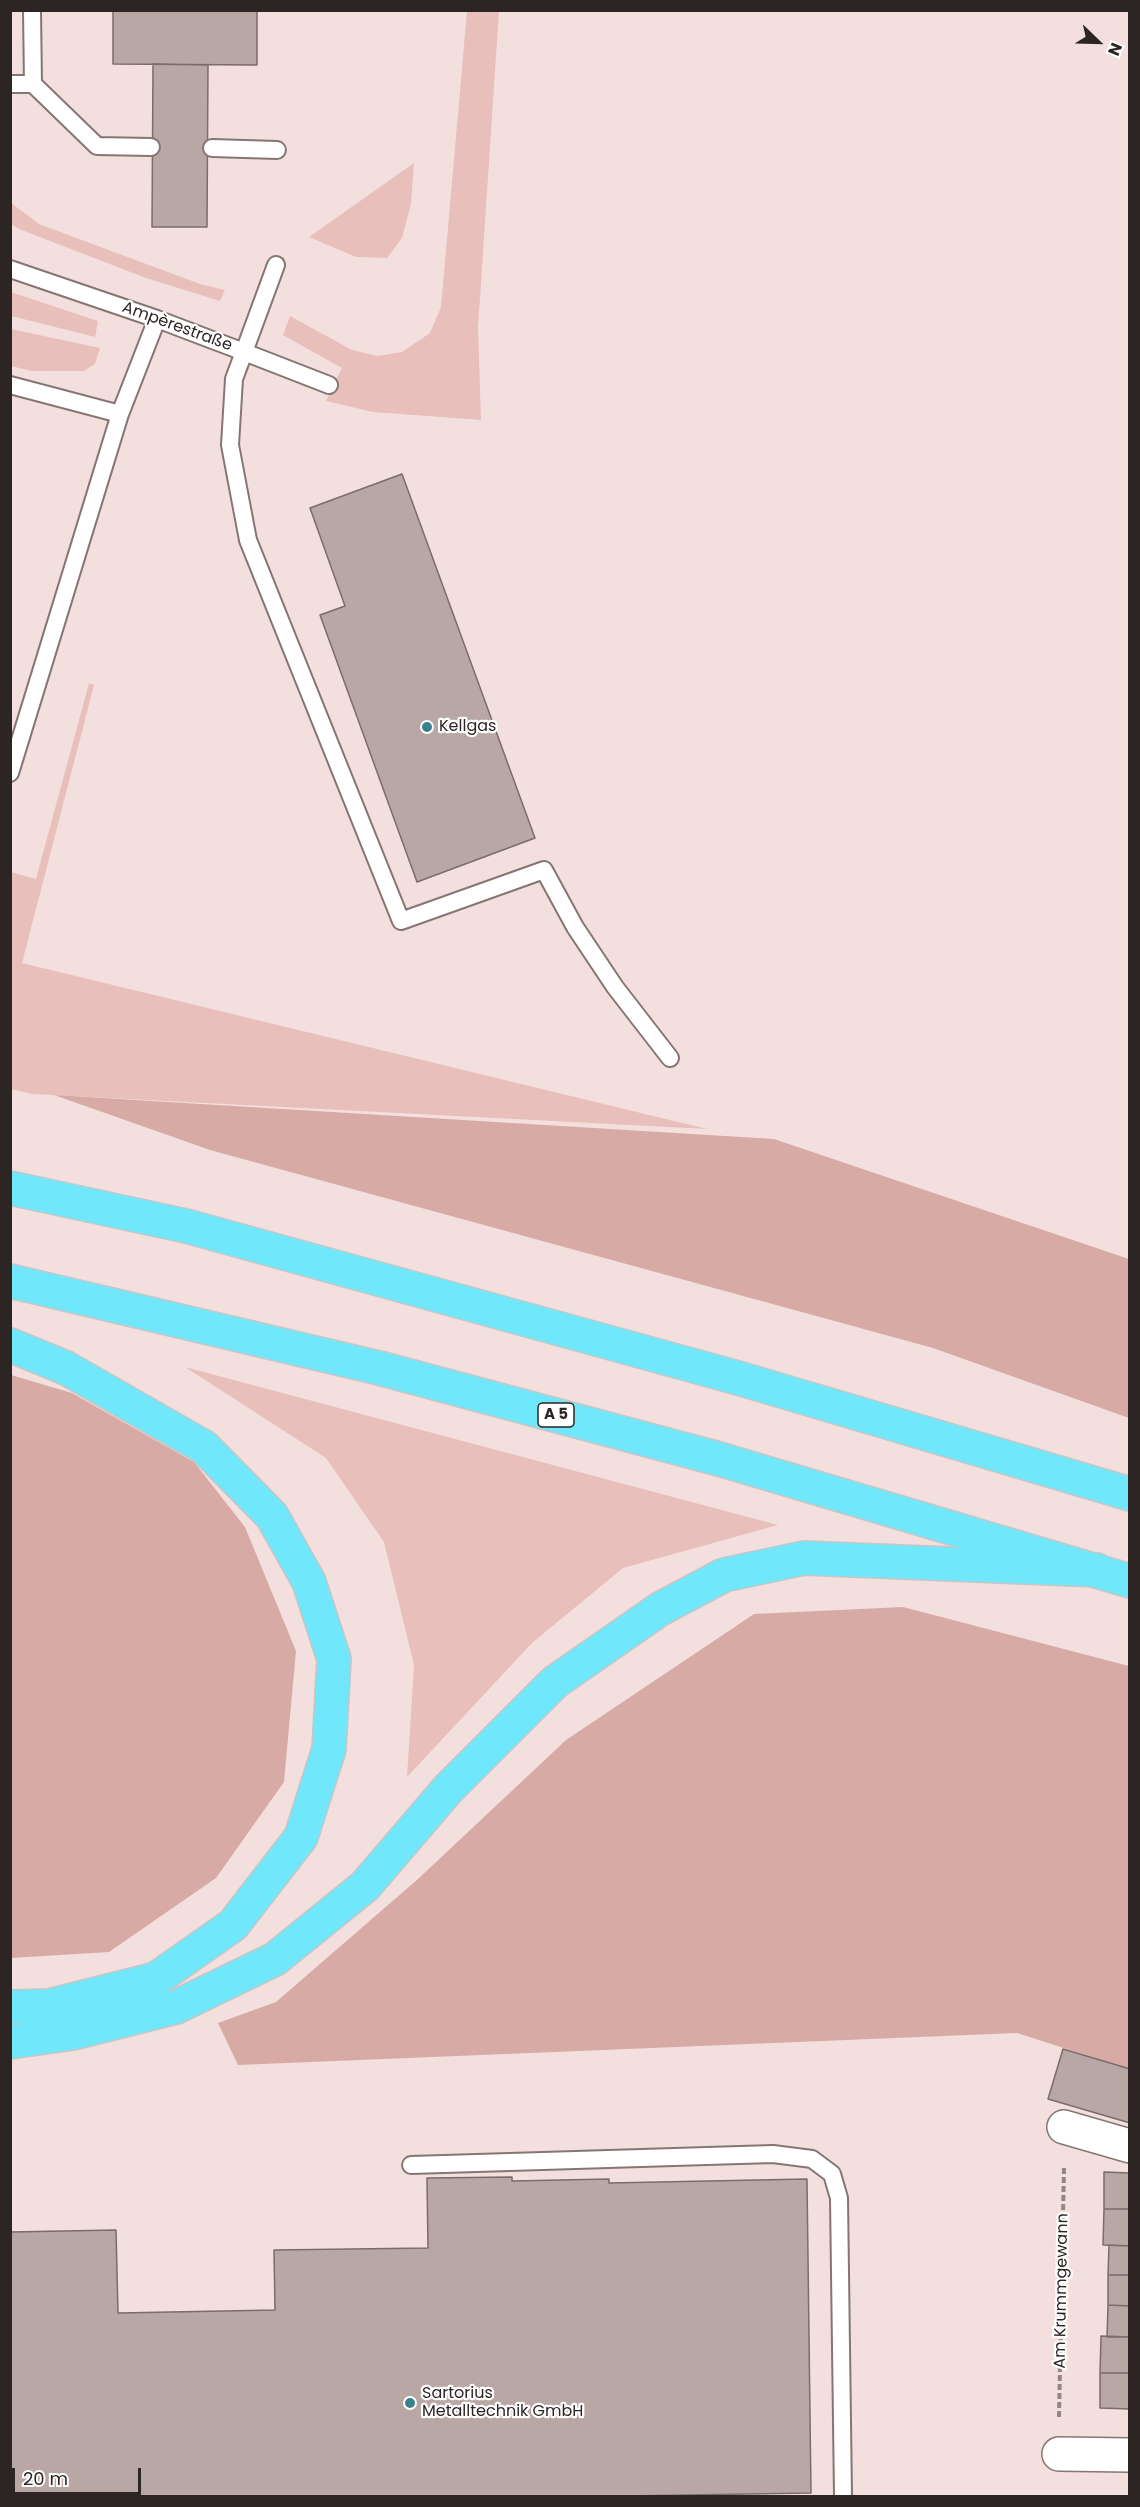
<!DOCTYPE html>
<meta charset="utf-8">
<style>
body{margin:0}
#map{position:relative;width:1140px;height:2507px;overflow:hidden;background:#f3e0de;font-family:Poppins,sans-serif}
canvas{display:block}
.frame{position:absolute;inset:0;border:12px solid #2c2524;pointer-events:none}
.north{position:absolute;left:1068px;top:12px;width:60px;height:60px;-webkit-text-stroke:4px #fff;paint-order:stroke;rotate:113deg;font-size:16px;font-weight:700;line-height:24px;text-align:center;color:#2c2524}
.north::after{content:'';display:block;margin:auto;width:21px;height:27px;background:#2c2524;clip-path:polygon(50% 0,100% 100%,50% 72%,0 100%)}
.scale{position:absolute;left:12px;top:2468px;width:129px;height:27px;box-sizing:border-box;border:3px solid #2c2524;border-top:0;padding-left:8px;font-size:18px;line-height:21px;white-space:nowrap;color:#2c2524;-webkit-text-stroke:4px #fff;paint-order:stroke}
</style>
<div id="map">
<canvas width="1140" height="2507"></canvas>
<div class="frame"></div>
<div class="north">N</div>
<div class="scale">20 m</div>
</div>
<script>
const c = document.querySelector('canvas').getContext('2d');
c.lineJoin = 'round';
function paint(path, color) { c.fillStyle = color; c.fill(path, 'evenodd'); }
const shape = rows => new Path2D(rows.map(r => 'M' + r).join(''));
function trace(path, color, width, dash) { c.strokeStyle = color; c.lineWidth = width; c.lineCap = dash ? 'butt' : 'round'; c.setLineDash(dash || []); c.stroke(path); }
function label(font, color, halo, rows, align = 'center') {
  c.font = font + ' Poppins,sans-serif'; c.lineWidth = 4.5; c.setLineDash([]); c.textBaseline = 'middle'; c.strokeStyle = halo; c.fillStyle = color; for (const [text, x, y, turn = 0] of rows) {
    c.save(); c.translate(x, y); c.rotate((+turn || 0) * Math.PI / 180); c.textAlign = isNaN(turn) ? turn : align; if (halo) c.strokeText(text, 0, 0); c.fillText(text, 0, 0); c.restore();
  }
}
paint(shape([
 [467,11,499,11,478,328,481,420,373,412,326,401,342,368,283,335,290,316,352,350,378,356,402,352,430,333,441,307],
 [414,163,411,204,402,238,387,258,356,257,309,237],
 [11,203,39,224,200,284,225,290,220,301,146,278,19,229,11,224],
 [11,292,98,321,95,337,11,316],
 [11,329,100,348,95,364,84,371,31,371,11,366],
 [89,683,94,685,22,963,707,1129,32,1094,11,1089,11,872,36,879],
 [185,1367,778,1525,623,1568,532,1643,407,1777,414,1665,384,1542,326,1458]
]), '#e8bfba');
paint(shape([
 [54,1095,774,1139,1129,1259,1129,1418,933,1348,210,1150],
 [11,1375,72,1393,194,1462,245,1527,296,1651,284,1782,216,1878,109,1952,11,1958],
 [903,1607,1129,1666,1129,2069,1017,2033,238,2065,218,2023,276,2002,418,1879,566,1740,754,1614]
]), '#d8aaa5');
const building = shape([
 [113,10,257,10,257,65,113,64,113,10],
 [153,64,208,65,207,227,152,227,153,64],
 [402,474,535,838,417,882,320,615,345,606,310,508,402,474],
 [1063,2049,1130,2069,1130,2123,1048,2099,1063,2049],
 [1104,2172,1130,2173,1130,2209,1104,2209,1104,2172],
 [512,2177,512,2181,609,2179,609,2183,807,2179,811,2493,626,2496,10,2496,10,2232,116,2230,118,2313,275,2310,274,2250,428,2248,427,2178,512,2177],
 [1104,2209,1130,2209,1130,2246,1103,2245,1104,2209],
 [1109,2245,1130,2246,1130,2275,1108,2275,1109,2245],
 [1108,2275,1130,2275,1130,2306,1108,2305,1108,2275],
 [1108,2305,1130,2306,1130,2337,1107,2337,1108,2305],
 [1101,2336,1130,2337,1130,2373,1100,2373,1101,2336],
 [1100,2373,1130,2373,1130,2409,1100,2408,1100,2373]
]);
paint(building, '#b9a7a5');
trace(building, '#7b6b69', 1.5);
const service = shape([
 [10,84,33,84,32,10],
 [33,84,97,146,151,147],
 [212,148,277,150],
 [10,269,157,319,244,352,276,265],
 [10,385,120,414],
 [329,385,244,352,234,379,230,445,248,540,401,921,544,870,575,927,615,987,670,1058],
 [10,773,120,414,157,319],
 [411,2165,773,2154,812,2159,832,2174,839,2198,843,2496]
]);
const minor = shape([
 [1064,2127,1130,2146],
 [1059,2454,1130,2455]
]);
const motorway = shape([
 [10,1188,186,1226,738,1378,1130,1494],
 [10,1281,379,1368,719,1459,1130,1581],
 [10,1345,66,1368,204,1447,272,1516,309,1582,334,1659,329,1749,301,1837,233,1925,156,1979,49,2006,10,2007],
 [10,2042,73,2033,176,2007,275,1959,365,1886,448,1789,555,1682,660,1609,724,1575,804,1558,1097,1570]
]);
trace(service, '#867673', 20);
trace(minor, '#867673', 36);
trace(motorway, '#c8c6c6', 36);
trace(shape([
 [1059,2417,1064,2166]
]), '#928584', 4, [6, 3]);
trace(service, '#fff', 16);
trace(minor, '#fff', 33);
trace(motorway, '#70e7fa', 33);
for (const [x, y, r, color] of [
 [427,727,6,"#3b818c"],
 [410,2403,6,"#3b818c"]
]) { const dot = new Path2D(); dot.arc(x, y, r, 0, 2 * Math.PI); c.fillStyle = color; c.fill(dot); trace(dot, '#fff', 2); }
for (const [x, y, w] of [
 [556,1415,36]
]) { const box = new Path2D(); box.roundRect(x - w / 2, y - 12, w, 24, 4.5); c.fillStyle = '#fff'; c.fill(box); trace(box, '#2c2524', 1.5); }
label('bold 15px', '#2c2524', null, [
 ["A 5",556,1415]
]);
label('16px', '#2c2524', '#fff', [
 ["Ampèrestraße",177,327,20],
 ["Am Krummgewann",1062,2291,-89]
]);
label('16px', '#2c2524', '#fff', [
 ["Kellgas",439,727],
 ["Sartorius",422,2394],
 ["Metalltechnik GmbH",422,2412]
], 'left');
</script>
